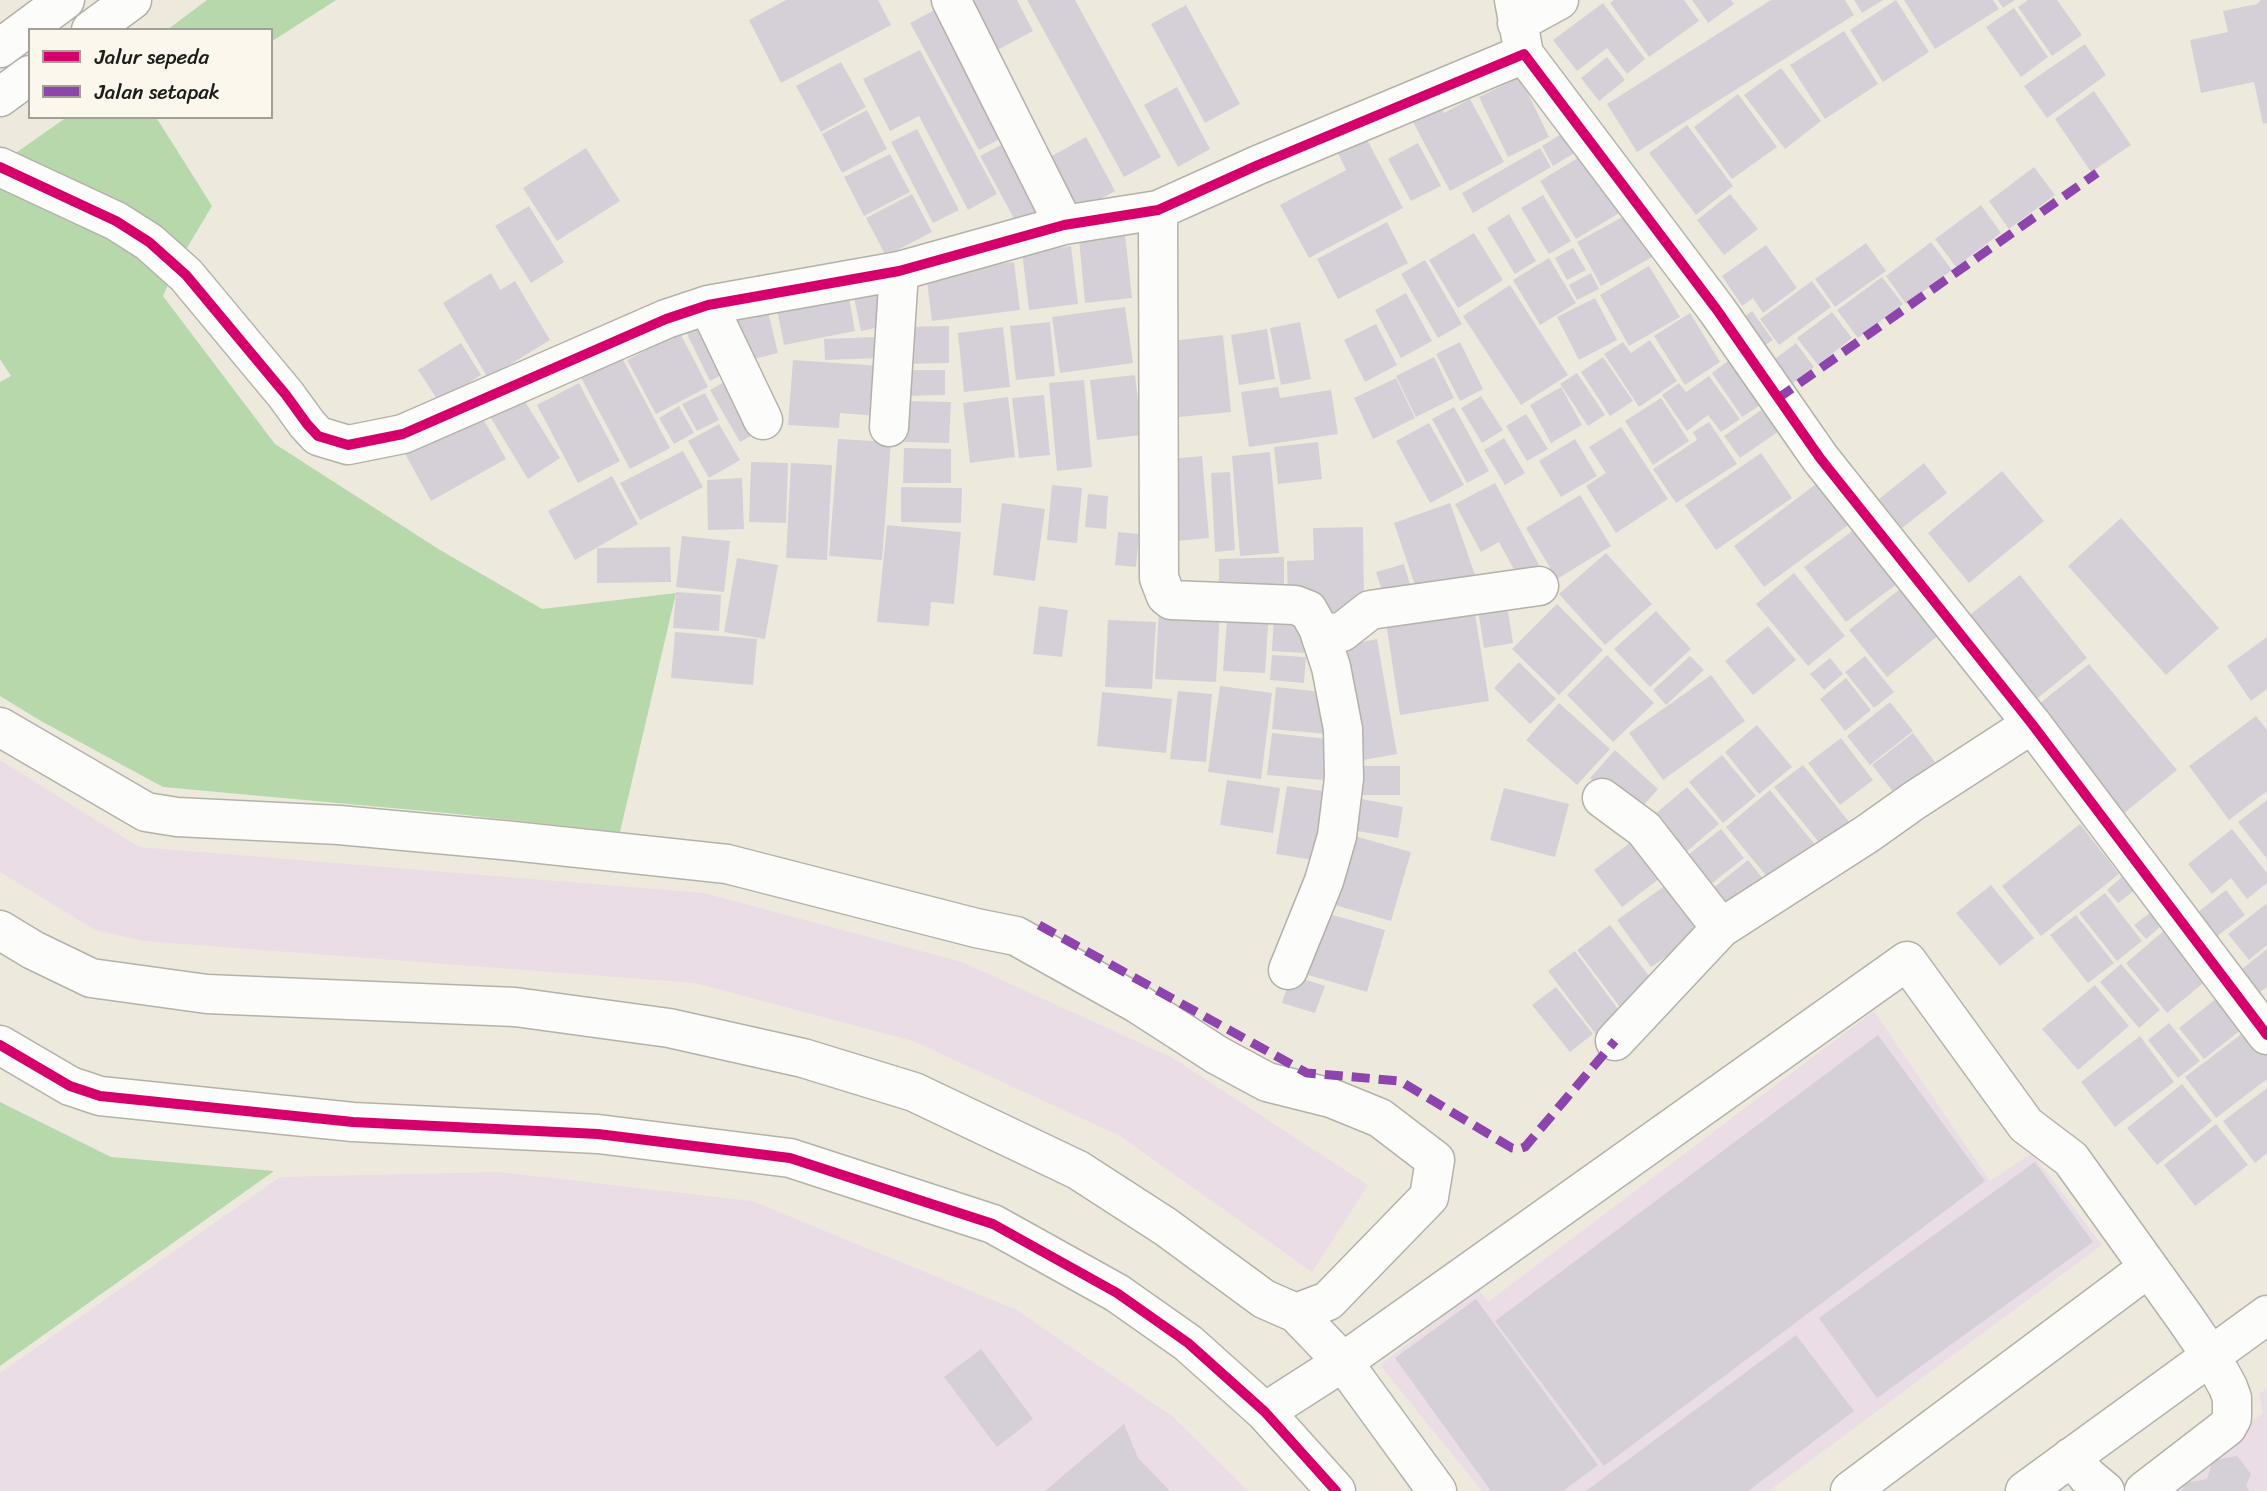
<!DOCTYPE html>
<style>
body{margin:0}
#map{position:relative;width:2267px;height:1491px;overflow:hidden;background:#edeadd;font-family:Sriracha,sans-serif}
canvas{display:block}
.legend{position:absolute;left:28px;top:28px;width:245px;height:91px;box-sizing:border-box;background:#fbf7ec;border:2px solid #a29f99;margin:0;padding:9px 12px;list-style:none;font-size:21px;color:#1c1c1c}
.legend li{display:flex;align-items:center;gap:14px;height:35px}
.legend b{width:35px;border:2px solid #a29f99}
</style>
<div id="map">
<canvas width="2267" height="1491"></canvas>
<ul class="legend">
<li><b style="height:9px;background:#d6006c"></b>Jalur sepeda</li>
<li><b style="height:9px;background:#8e44ad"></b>Jalan setapak</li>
</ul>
</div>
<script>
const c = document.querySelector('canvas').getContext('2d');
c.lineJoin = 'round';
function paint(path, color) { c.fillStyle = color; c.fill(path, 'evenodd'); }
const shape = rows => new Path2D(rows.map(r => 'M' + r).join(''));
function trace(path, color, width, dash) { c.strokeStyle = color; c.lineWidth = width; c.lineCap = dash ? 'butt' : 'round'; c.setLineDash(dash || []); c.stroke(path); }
paint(shape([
 [0,760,139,847,704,893,962,962,1171,1057,1368,1185,1312,1272,1120,1136,913,1041,695,983,144,941,95,930,0,872],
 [1874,1011,1990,1181,2032,1153,2102,1245,1769,1491,1482,1491,1380,1365,1479,1289,1488,1302],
 [499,1172,752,1201,1015,1309,1172,1416,1248,1491,0,1491,0,1373,280,1177],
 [2267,1388,2267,1491,2159,1491,2263,1413,2259,1394]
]), '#eadde6');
paint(shape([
 [207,0,336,0,271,42,271,30,167,30],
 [67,117,156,117,212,206,178,263,163,296,275,444,440,550,542,609,676,593,620,832,447,813,163,787,41,721,0,696,0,382,11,376,0,359,0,164],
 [0,1102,111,1157,274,1171,0,1366]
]), '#b6d8ab');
paint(shape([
 [786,0,878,0,891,25,781,83,749,20],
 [960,0,1017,0,1033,31,988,55],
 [1027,0,1075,0,1161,157,1124,177],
 [1614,0,1684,0,1699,21,1649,57,1610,3],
 [1692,0,1731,0,1734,4,1708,23],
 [1771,0,1845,0,1854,15,1637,152,1607,104],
 [1854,0,1883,0,1862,13],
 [1896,0,1929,52,1883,82,1850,30],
 [1904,0,1993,0,1999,9,1935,49],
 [1998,0,2015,0,2003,8],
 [2028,0,2057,0,2082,35,2052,56,2018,7],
 [2261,0,2267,0,2267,123,2263,124,2254,82,2201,93,2190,40,2228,32,2223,11,2257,4],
 [1603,3,1645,59,1627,74,1607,48,1577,71,1553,40],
 [944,5,1013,132,979,150,910,23],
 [1186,5,1240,104,1205,123,1151,24],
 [2014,8,2048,57,2021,77,1986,27],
 [1844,31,1878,84,1825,119,1790,65],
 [2085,44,2106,75,2047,118,2024,86],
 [920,50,997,194,968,210,919,116,890,131,863,79],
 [1607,57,1625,80,1599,101,1581,78],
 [841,62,866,107,821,132,796,86],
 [1781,68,1821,121,1785,149,1744,95],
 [1520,77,1549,137,1508,157,1479,97],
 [1177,87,1210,149,1178,167,1144,105],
 [2094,91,2131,145,2091,172,2055,119],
 [1434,94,1444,113,1470,99,1504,162,1450,191,1406,109],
 [1738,94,1777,147,1732,179,1694,127],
 [867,110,887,149,842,173,822,134],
 [1687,125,1733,186,1696,215,1649,153],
 [1574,126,1586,146,1553,166,1542,146],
 [1361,128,1403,208,1309,258,1280,205,1346,170,1333,143],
 [917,129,959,210,933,223,891,142],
 [1086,137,1115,191,1079,211,1050,157],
 [1014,138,1050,206,1017,224,980,156],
 [1418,143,1441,186,1411,201,1388,159],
 [586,148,620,201,557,241,523,188],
 [1540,148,1551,167,1473,213,1462,193],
 [1591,150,1626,209,1576,239,1540,181],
 [890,154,910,192,864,216,844,177],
 [2034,167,2055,195,2009,229,1989,201],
 [912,194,932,232,886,256,866,218],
 [1730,194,1758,229,1724,255,1697,220],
 [1543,195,1571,241,1549,254,1521,208],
 [1981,205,2001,233,1956,267,1935,239],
 [529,206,564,262,531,283,495,226],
 [1509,214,1536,261,1515,274,1487,228],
 [1628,214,1652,257,1601,286,1577,242],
 [1387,222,1408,263,1338,299,1317,259],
 [1474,233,1503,280,1458,308,1429,260],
 [1125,234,1132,298,1085,303,1079,239],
 [1931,242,1952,270,1906,304,1886,276],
 [1866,243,1886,271,1835,307,1815,279],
 [1766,245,1797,288,1763,313,1753,298,1742,306,1722,276],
 [1071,246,1078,304,1029,310,1022,252],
 [1573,248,1586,270,1567,280,1555,258],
 [1549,258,1576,303,1540,325,1513,280],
 [1425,260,1462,324,1438,338,1401,274],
 [1014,262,1020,310,932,321,926,273],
 [1649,266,1680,317,1629,346,1600,295],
 [491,273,500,290,515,281,550,340,488,378,443,303],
 [1591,273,1599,289,1577,300,1569,285],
 [1882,277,1903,304,1858,338,1837,310],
 [884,281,894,324,861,331,852,288],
 [1812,281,1831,307,1779,345,1760,319],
 [1510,285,1568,375,1521,405,1463,316],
 [847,286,855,331,784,345,775,299],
 [1406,293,1432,341,1401,358,1375,310],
 [1595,298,1617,340,1579,360,1557,317],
 [766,303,778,353,742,362,730,311],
 [1125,307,1133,363,1060,373,1052,317],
 [1752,311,1773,340,1754,352,1735,324],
 [1832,312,1852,338,1818,365,1797,338],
 [1690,313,1720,362,1685,385,1654,336],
 [706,318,732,369,710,381,684,328],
 [1050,322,1055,376,1016,380,1010,326],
 [1300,322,1311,379,1281,385,1270,328],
 [1376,324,1397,365,1365,382,1344,340],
 [949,326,949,363,905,364,905,327],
 [1003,327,1010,387,964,392,958,333],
 [1267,329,1275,379,1239,385,1231,335],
 [680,333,708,387,656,414,627,360],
 [1223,335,1231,412,1169,418,1162,342],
 [877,337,878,358,825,360,824,339],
 [1650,340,1677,381,1639,407,1604,354,1623,342,1631,353],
 [1460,342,1483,389,1460,401,1436,354],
 [461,343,481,375,439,402,418,370],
 [1796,343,1814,367,1789,386,1771,362],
 [618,350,670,448,630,469,578,372],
 [1434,357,1454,398,1416,417,1396,376],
 [1603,357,1633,401,1610,416,1581,372],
 [1731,359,1762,404,1742,417,1712,373],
 [793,360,881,366,877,416,840,413,839,428,788,425],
 [902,370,945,370,945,395,903,396],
 [1577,373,1605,415,1588,426,1560,384],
 [1135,375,1142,435,1097,440,1090,380],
 [1709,376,1740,419,1721,432,1708,415,1687,431,1662,395,1679,383,1686,392],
 [733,377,762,430,740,442,710,390],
 [1396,378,1415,418,1373,439,1354,398],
 [1084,380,1092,467,1057,471,1049,383],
 [579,383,620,461,578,483,537,405],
 [1278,387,1280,398,1331,390,1338,434,1249,447,1241,392],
 [1561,387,1582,425,1551,443,1530,405],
 [705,393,719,420,697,431,682,404],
 [521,395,560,458,528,479,489,415],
 [1044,395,1050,455,1019,458,1012,398],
 [1481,396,1503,430,1482,443,1461,408],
 [1008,397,1015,457,970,463,963,403],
 [1661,398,1689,441,1653,465,1625,421],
 [902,401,951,402,949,443,901,442],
 [679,406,694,433,674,444,659,418],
 [1454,407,1489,471,1467,483,1432,419],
 [477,408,506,459,431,501,403,450],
 [1764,408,1779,431,1740,458,1724,436],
 [1526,414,1548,449,1527,461,1506,426],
 [1709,422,1737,464,1676,503,1653,469,1697,440,1693,432],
 [1429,423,1464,485,1430,503,1396,441],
 [719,424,740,460,709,478,688,441],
 [1621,427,1668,499,1616,533,1586,486,1606,473,1589,447],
 [1504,438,1525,473,1505,485,1484,450],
 [838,439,891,442,882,560,829,556],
 [1575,439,1597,476,1561,497,1539,461],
 [1318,442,1322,479,1278,484,1274,447],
 [904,448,951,449,951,483,903,483],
 [683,451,703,487,640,520,620,483],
 [1270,452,1279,553,1240,556,1232,456],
 [1761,453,1792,498,1716,550,1685,505],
 [1202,456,1209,538,1167,542,1160,460],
 [751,462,788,463,786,523,749,522],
 [791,463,832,465,827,560,786,558],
 [1924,463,1947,493,1902,528,1879,499],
 [2002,471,2044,521,1969,583,1928,533],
 [1230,472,1235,550,1215,552,1211,473],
 [612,476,638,524,575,560,548,511],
 [742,478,744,529,708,530,707,480],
 [1824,478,1855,520,1764,587,1734,546],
 [1495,483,1539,565,1518,577,1499,542,1481,552,1455,504],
 [1052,485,1082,488,1077,543,1047,540],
 [901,487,962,488,961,523,901,522],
 [1088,494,1108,496,1106,529,1085,527],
 [1580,495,1611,546,1557,579,1526,528],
 [1002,503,1045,509,1035,581,993,575],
 [1450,503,1476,578,1419,597,1394,523],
 [2121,518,2219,628,2166,675,2068,566],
 [887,525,961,532,954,604,931,602,929,626,877,622],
 [1859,526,1901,581,1846,622,1804,567],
 [1363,527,1364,603,1350,615,1324,616,1323,599,1288,600,1287,561,1314,560,1313,528],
 [1118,532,1139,534,1136,567,1115,565],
 [682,536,730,541,724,592,676,587],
 [670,547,671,582,597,583,597,548],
 [1606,553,1652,604,1605,645,1559,594],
 [1284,557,1284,594,1219,596,1219,559],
 [737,558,778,565,765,639,724,632],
 [1404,564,1413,595,1386,603,1376,572],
 [1794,573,1845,636,1808,666,1756,604],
 [2020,575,2087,658,2034,701,1966,618],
 [1901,588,1939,635,1887,677,1849,630],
 [676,592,721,595,719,631,673,628],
 [1506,599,1513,643,1484,648,1477,603],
 [1557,604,1603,650,1559,695,1512,649],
 [1039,606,1068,610,1062,657,1033,654],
 [1228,607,1269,609,1265,673,1223,671],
 [1159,608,1220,611,1216,682,1155,679],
 [1474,608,1489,701,1400,715,1386,622],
 [1656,611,1691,649,1650,687,1614,649],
 [1274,614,1306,615,1304,653,1272,651],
 [1108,620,1156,622,1152,689,1105,687],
 [1768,626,1796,660,1753,695,1725,661],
 [675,632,757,639,753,685,671,678],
 [2267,637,2267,689,2251,701,2227,666],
 [1377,639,1397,754,1352,762,1332,648],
 [1272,655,1306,657,1304,683,1270,680],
 [1607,655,1654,703,1613,742,1567,695],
 [1690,656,1704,670,1666,705,1653,690],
 [1865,656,1894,692,1874,708,1845,672],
 [1830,658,1843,674,1824,690,1810,674],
 [1519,662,1556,699,1530,724,1494,688],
 [2089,664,2177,770,2123,814,2034,708],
 [1711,675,1745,721,1663,780,1629,733],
 [1846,678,1871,710,1845,731,1820,699],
 [1220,686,1272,693,1261,779,1208,772],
 [1276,687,1332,693,1327,734,1272,729],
 [1178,691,1212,694,1206,762,1170,759],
 [1102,692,1172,699,1166,753,1097,746],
 [1890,702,1913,731,1870,765,1847,736],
 [1559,703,1610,749,1577,785,1526,740],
 [2256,716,2267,730,2267,791,2229,820,2189,766],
 [1757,725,1792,767,1759,794,1725,752],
 [1272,733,1328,739,1323,780,1267,775],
 [1913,733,1935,762,1894,793,1872,765],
 [1841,738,1873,780,1840,805,1808,763],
 [1615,750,1658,789,1633,817,1590,778],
 [1722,755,1756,796,1723,823,1689,782],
 [1803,765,1850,823,1822,846,1774,787],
 [1355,766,1400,766,1400,795,1356,795],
 [1227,780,1280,788,1273,833,1220,825],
 [1287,786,1330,792,1320,861,1276,854],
 [1687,787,1719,824,1679,858,1647,821],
 [1504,788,1569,804,1555,857,1490,840],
 [1770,790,1817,847,1773,884,1726,827],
 [1352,797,1403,807,1398,838,1346,829],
 [2267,800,2267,859,2238,822],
 [2080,824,2119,874,2041,936,2002,886],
 [1721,829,1744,858,1706,888,1683,859],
 [2232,829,2267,873,2267,883,2247,899,2231,878,2212,894,2188,864],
 [1344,833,1411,852,1391,921,1324,902],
 [1639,836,1667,873,1622,907,1594,870],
 [1748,860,1768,885,1726,917,1707,893],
 [2123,876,2135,890,2118,903,2107,890],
 [1673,880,1708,928,1651,967,1617,920],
 [1991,885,2034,938,2000,966,1956,913],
 [2226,890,2245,915,2212,940,2193,916],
 [2105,893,2142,941,2117,961,2079,913],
 [2267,903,2267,945,2249,960,2228,934],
 [1319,911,1385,930,1367,992,1301,973],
 [2151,912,2162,925,2146,939,2134,925],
 [2076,915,2114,963,2088,983,2050,935],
 [1610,925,1656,985,1623,1011,1577,950],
 [2165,930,2207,980,2167,1013,2126,963],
 [2267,949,2267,987,2260,992,2242,969],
 [1575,951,1623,1016,1597,1036,1548,971],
 [2121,964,2160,1010,2139,1028,2100,982],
 [1291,975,1325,986,1315,1013,1282,1003],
 [2095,985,2129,1026,2078,1070,2042,1029],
 [1556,987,1593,1034,1570,1052,1532,1005],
 [2222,994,2247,1025,2204,1059,2179,1028],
 [2169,1023,2200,1061,2178,1078,2148,1040],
 [2252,1026,2267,1045,2267,1079,2216,1118,2185,1077],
 [1878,1035,1985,1181,1604,1466,1495,1321],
 [2140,1036,2174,1082,2115,1127,2081,1082],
 [2182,1084,2212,1121,2157,1165,2127,1128],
 [2267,1088,2267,1153,2255,1163,2223,1121],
 [2216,1124,2248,1165,2195,1206,2164,1165],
 [2035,1162,2093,1242,1877,1398,1819,1318],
 [1476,1299,1598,1465,1563,1491,1491,1491,1395,1358],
 [1796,1335,1854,1411,1748,1491,1586,1491],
 [981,1349,1033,1419,997,1447,944,1377],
 [1124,1424,1138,1458,1170,1491,1045,1491],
 [2237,1456,2251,1474,2246,1486,2250,1491,2182,1491,2185,1483,2207,1479,2213,1460]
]), '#d5d0d7');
const minor = shape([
 [951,0,1064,225],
 [1514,0,1524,54],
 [1517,23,1559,0],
 [91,30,132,0],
 [0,48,65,0],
 [0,97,30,75],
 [0,167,116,221,149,242,186,275,286,395,307,424,318,436,348,445,403,434,666,319,708,305,899,271,1064,225,1158,210,1258,165,1524,54,1717,310,1820,458,2032,724,2267,1035],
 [1158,210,1159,578,1166,596,1171,600,1295,605,1308,610,1318,628,1328,633,1342,632,1370,610,1539,586],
 [708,305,763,420],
 [889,427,899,271],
 [0,727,146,812,177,817,339,825,513,841,727,864,976,928,1016,936,1138,1004,1217,1055,1267,1082,1331,1098,1380,1118,1435,1160,1429,1197,1328,1301,1296,1313,1264,1299,1166,1227,1078,1170,914,1092,803,1058,669,1028,515,1007,207,994,91,978,33,950,0,930],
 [1602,798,1644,829,1721,928],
 [1288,970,1324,881,1337,836,1344,778,1343,729,1331,667,1318,628],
 [1615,1041,1721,928,1867,834,1915,800,2032,724],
 [0,1045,70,1086,100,1096,353,1122,598,1134,790,1158,993,1224,1117,1293,1188,1343,1265,1412,1336,1491],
 [1296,1313,1343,1362,1437,1491],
 [1265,1412,1343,1362,1907,961,2026,1125,2071,1159,2185,1318,2211,1356,2228,1387,2232,1398,2232,1418,2227,1427,2144,1491],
 [2071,1457,2087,1476,2105,1491],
 [1850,1491,2148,1268],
 [2025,1491,2267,1315]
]);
trace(minor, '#b3b1a9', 41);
trace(minor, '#fcfcfa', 38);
trace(shape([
 [1777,399,2097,173],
 [1039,925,1307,1073,1400,1081,1512,1148,1519,1149,1525,1147,1615,1041]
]), '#8e44ad', 9, [18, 9]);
trace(shape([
 [0,167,116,221,149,242,186,275,286,395,307,424,318,436,348,445,403,434,666,319,708,305,899,271,1064,225,1158,210,1258,165,1524,54,1717,310,1820,458,2032,724,2267,1035],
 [0,1045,70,1086,100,1096,353,1122,598,1134,790,1158,993,1224,1117,1293,1188,1343,1265,1412,1336,1491]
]), '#d6006c', 10);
</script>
